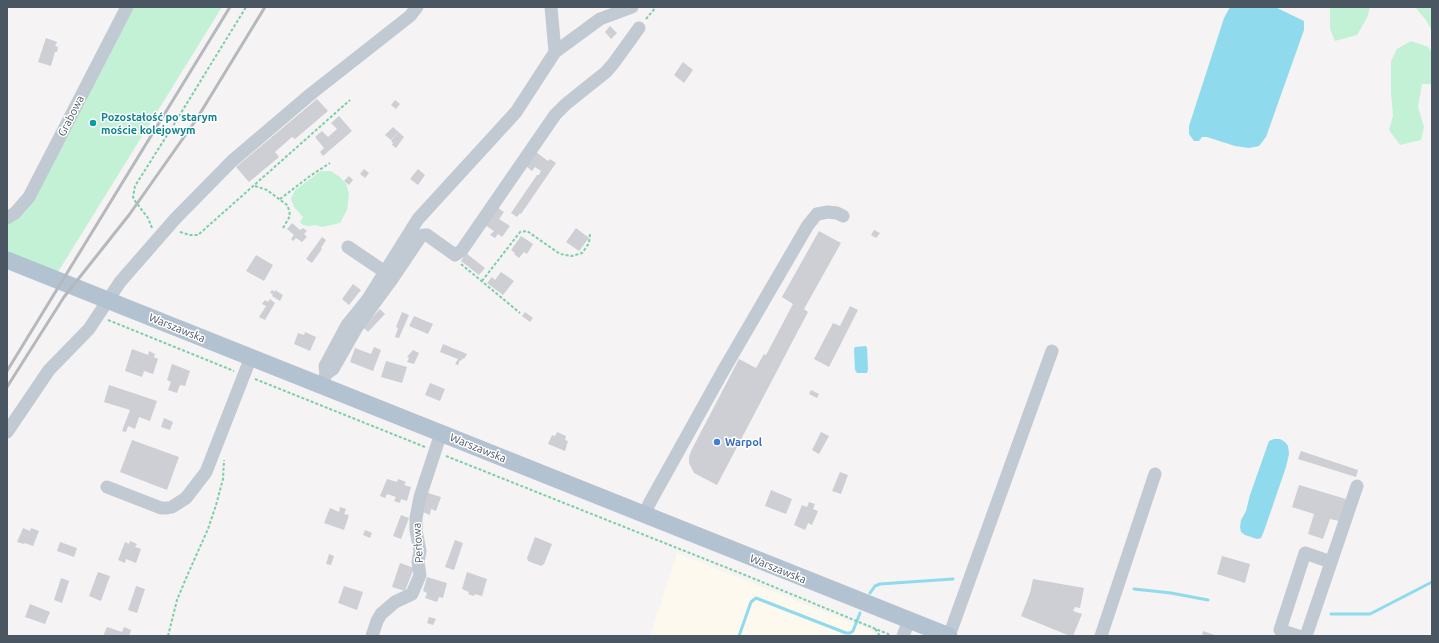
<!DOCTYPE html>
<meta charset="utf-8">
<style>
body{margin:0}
#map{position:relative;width:1439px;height:643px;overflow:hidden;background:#f5f3f3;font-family:Ubuntu,sans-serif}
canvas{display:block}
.frame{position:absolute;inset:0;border:8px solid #4a5661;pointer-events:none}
</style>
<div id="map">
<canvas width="1439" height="643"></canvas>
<div class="frame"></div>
</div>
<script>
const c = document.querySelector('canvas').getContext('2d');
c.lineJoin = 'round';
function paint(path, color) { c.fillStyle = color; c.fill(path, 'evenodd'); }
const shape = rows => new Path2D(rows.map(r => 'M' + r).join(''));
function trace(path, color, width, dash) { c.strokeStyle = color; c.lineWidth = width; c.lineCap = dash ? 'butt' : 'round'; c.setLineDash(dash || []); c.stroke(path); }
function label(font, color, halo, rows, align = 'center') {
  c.font = font + ' Ubuntu,sans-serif'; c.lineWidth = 3; c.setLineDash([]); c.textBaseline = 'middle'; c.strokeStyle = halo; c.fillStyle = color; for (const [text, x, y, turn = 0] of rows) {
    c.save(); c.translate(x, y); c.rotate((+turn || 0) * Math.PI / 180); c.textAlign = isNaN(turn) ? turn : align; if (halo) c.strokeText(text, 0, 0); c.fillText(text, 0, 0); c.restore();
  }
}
paint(shape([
 [677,553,872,631,875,636,650,636]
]), '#fdf9ef');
paint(shape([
 [134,7,222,7,58,272,7,252,7,224,19,217],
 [1330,7,1370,7,1367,18,1357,35,1335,41,1330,29],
 [1415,7,1432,7,1432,31,1426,20],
 [1411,41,1428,47,1432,53,1432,84,1422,84,1418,107,1424,127,1421,140,1400,145,1389,130,1393,116,1391,93,1391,61,1397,49],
 [321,171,331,171,340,177,346,184,349,194,347,210,340,223,322,227,315,225,309,226,303,225,300,222,303,217,294,207,291,199,295,190]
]), '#c3f1d5');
paint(shape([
 [1230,7,1275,7,1304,21,1304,30,1266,137,1259,146,1249,148,1235,146,1207,137,1202,137,1199,141,1194,141,1189,134,1189,126,1224,18],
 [866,346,867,348,868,369,867,373,857,373,855,370,854,349,855,347],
 [1274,439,1280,439,1285,442,1288,446,1289,454,1286,467,1264,531,1261,538,1257,539,1245,535,1241,532,1240,527,1241,520,1246,511,1250,495,1269,441]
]), '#90daee');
trace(shape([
 [1134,589,1171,593,1208,600],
 [870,593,875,586,880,584,953,579],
 [1331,614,1370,614,1432,582],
 [739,636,751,602,756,598,846,633,850,633,853,631,860,613]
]), '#90daee', 3);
paint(shape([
 [610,26,617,33,611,39,605,32],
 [46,38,57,42,55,46,58,47,57,52,55,52,51,66,38,62],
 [683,62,693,70,684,83,674,75],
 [317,99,328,111,295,139,292,137,275,152,279,157,249,182,236,167],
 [395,100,400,104,396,109,391,105],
 [339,116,352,131,323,156,320,152,324,148,315,137,322,131,328,137,337,129,331,123],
 [393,127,404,137,396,148,392,145,393,143,391,141,398,132,391,140,385,135],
 [536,152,548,161,550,159,556,163,521,214,520,213,517,217,511,213,537,175,539,175,541,171,535,167,532,171,526,166],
 [364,169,369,173,365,178,360,174],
 [418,169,425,175,418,185,410,179],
 [349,176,353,180,349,185,344,181],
 [497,207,504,212,499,219,510,226,502,237,498,234,495,238,490,235,494,231,485,225],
 [292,223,300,230,303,228,307,231,304,234,307,237,302,242,296,238,293,241,291,239,294,235,287,229],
 [576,228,589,238,579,251,566,242],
 [874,230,880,233,876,238,871,235],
 [819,231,841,243,804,309,808,312,717,485,694,473,689,463,689,457,691,451,739,359,756,368,764,354,766,355,793,304,782,297],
 [521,236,533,244,527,254,524,252,519,258,514,254,515,253,511,250],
 [322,237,326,240,321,248,322,249,312,263,306,259],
 [466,253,485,268,479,275,461,261],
 [256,255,273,265,264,281,246,271],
 [501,272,514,281,503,295,487,283,492,277,495,280],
 [353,284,361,290,349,305,342,299],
 [272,290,275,292,275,290,283,295,280,301,272,296,273,294,270,293],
 [270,299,275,303,265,320,259,317,266,306,262,304,265,300,268,302],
 [850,306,858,310,829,367,814,359,833,323,840,326],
 [380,309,385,314,368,332,363,327],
 [402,312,409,315,399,338,395,337,398,328,396,327],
 [525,312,533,318,530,322,522,316],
 [414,316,433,324,428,334,409,326],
 [305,332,316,337,310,351,294,344,298,333,304,335],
 [443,344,467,354,464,359,463,358,461,361,460,360,458,365,455,364,458,359,440,352],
 [374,347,381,350,373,371,350,362,355,348,371,354],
 [132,349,148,355,149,351,155,354,154,357,158,359,153,374,144,371,142,377,125,371],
 [413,350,419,353,414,364,407,362,409,358,407,357],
 [386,361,407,367,402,383,381,377],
 [172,364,190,371,185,386,180,385,177,393,168,390,171,382,167,380],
 [430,383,445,389,440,401,425,395],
 [109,385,157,401,150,421,139,417,135,429,128,426,126,432,122,431,130,410,104,402],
 [811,390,819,394,817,398,809,394],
 [164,418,173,422,170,430,161,427],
 [557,432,566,436,565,440,568,441,565,451,548,444,552,435,555,436],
 [821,432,829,436,819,454,812,450],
 [132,440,179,457,167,490,120,472],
 [1301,451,1358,470,1356,477,1298,459],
 [840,472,848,475,841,494,832,491],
 [387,479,397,482,398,479,406,482,404,485,411,487,407,501,401,499,400,503,394,501,396,497,387,494,385,498,380,496],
 [1299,485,1346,499,1339,521,1330,519,1323,539,1308,534,1314,514,1292,507],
 [771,490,792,499,786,514,765,506],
 [425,492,441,497,436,511,431,509,430,515,423,512],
 [809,502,815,504,813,509,818,511,812,525,808,523,805,530,794,525,802,505,807,507],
 [340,507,346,509,344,514,349,515,344,530,324,523,330,508,339,512],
 [401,515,409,518,401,539,393,536],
 [23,528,30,531,31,528,39,531,33,546,25,543,24,544,17,542],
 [365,530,372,533,370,538,363,535],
 [535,537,552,544,544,564,541,566,528,561,527,558],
 [455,540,463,543,454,570,445,567],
 [130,541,137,544,135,547,141,549,136,563,126,559,125,563,118,560,125,542,129,544],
 [60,542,77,548,74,557,57,551],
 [329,554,334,556,331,565,326,564],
 [1222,556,1250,564,1245,583,1217,574],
 [400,563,414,568,405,591,392,587],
 [98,572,110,576,101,601,89,596],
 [467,572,487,579,482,596,475,594,474,596,468,594,469,592,462,589],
 [427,577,447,583,443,598,439,597,437,602,425,598,427,593,423,591],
 [61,578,69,581,62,603,54,600],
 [1033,579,1084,588,1080,608,1075,607,1073,611,1082,614,1073,636,1070,636,1021,616,1030,593],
 [136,586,145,589,137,613,128,610],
 [344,586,363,592,357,610,338,603],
 [30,604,50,612,45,624,25,617],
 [429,617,436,619,433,625,427,623],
 [107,627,122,632,124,627,131,630,129,636,103,636],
 [1203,631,1218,636,1202,636]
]), '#cdcfd5');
trace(shape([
 [646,19,656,7],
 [255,186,267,190,287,205,289,210,290,216,283,228],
 [280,199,310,176,330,163],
 [152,228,148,218,135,201,133,197,135,186,176,121,246,7],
 [180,232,190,235,198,235,350,100],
 [461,264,520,313],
 [482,281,520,232,527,231,560,254,572,256,582,253,585,249,589,243,590,234],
 [108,320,234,371],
 [255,379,425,447],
 [446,456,745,575,888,634,891,636],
 [875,629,880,636],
 [168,636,177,600,187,576,208,529,216,505,223,479,224,460]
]), '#7ad0a6', 2, [3, 2]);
trace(shape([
 [551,7,555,52],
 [7,218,15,213,29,197,127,7],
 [348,247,385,272],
 [326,374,325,366,347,325,368,299,418,219,516,112,555,52,600,19,632,7],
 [321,386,326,374,333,369,357,327,390,282,421,236,424,235,427,235,455,255,462,250,555,115,566,104,606,72,613,64,639,28],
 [7,432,49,370,89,329,120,282,175,219,232,161,312,93,410,16,417,7],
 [107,487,161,508,167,508,172,507,186,498,206,472,251,357],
 [645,515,649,504,723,371,808,225,817,214,828,212,837,213,843,216],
 [372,636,377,621,381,614,395,602,412,594,420,575,418,562,420,551,416,530,416,518,420,497,441,433],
 [903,636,909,620],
 [949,636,1052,351],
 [1101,636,1155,474],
 [1298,636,1280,630,1305,553,1331,562],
 [1306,636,1357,486]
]), '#c1cad2', 13);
trace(shape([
 [7,260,949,636]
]), '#b3c2d1', 17);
trace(shape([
 [7,371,230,7],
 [7,387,64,297,129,215,196,120,265,7]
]), '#b5b8bd', 3);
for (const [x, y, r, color] of [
 [93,123,4,"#0f9aa8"],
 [717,442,4,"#3f7fe0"]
]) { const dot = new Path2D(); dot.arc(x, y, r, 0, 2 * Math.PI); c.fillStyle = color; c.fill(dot); trace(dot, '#fff', 1.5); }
label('11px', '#4a5661', '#fff', [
 ["Grabowa",71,116,-63],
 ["Warszawska",177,328,22],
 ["Warszawska",478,448,22],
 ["Perłowa",418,543,-94],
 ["Warszawska",778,569,22]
]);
label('bold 11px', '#0d838f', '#fff', [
 ["Pozostałość po starym",101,117],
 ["moście kolejowym",101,130]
], 'left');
label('bold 11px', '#366cbe', '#fff', [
 ["Warpol",725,442]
], 'left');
</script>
